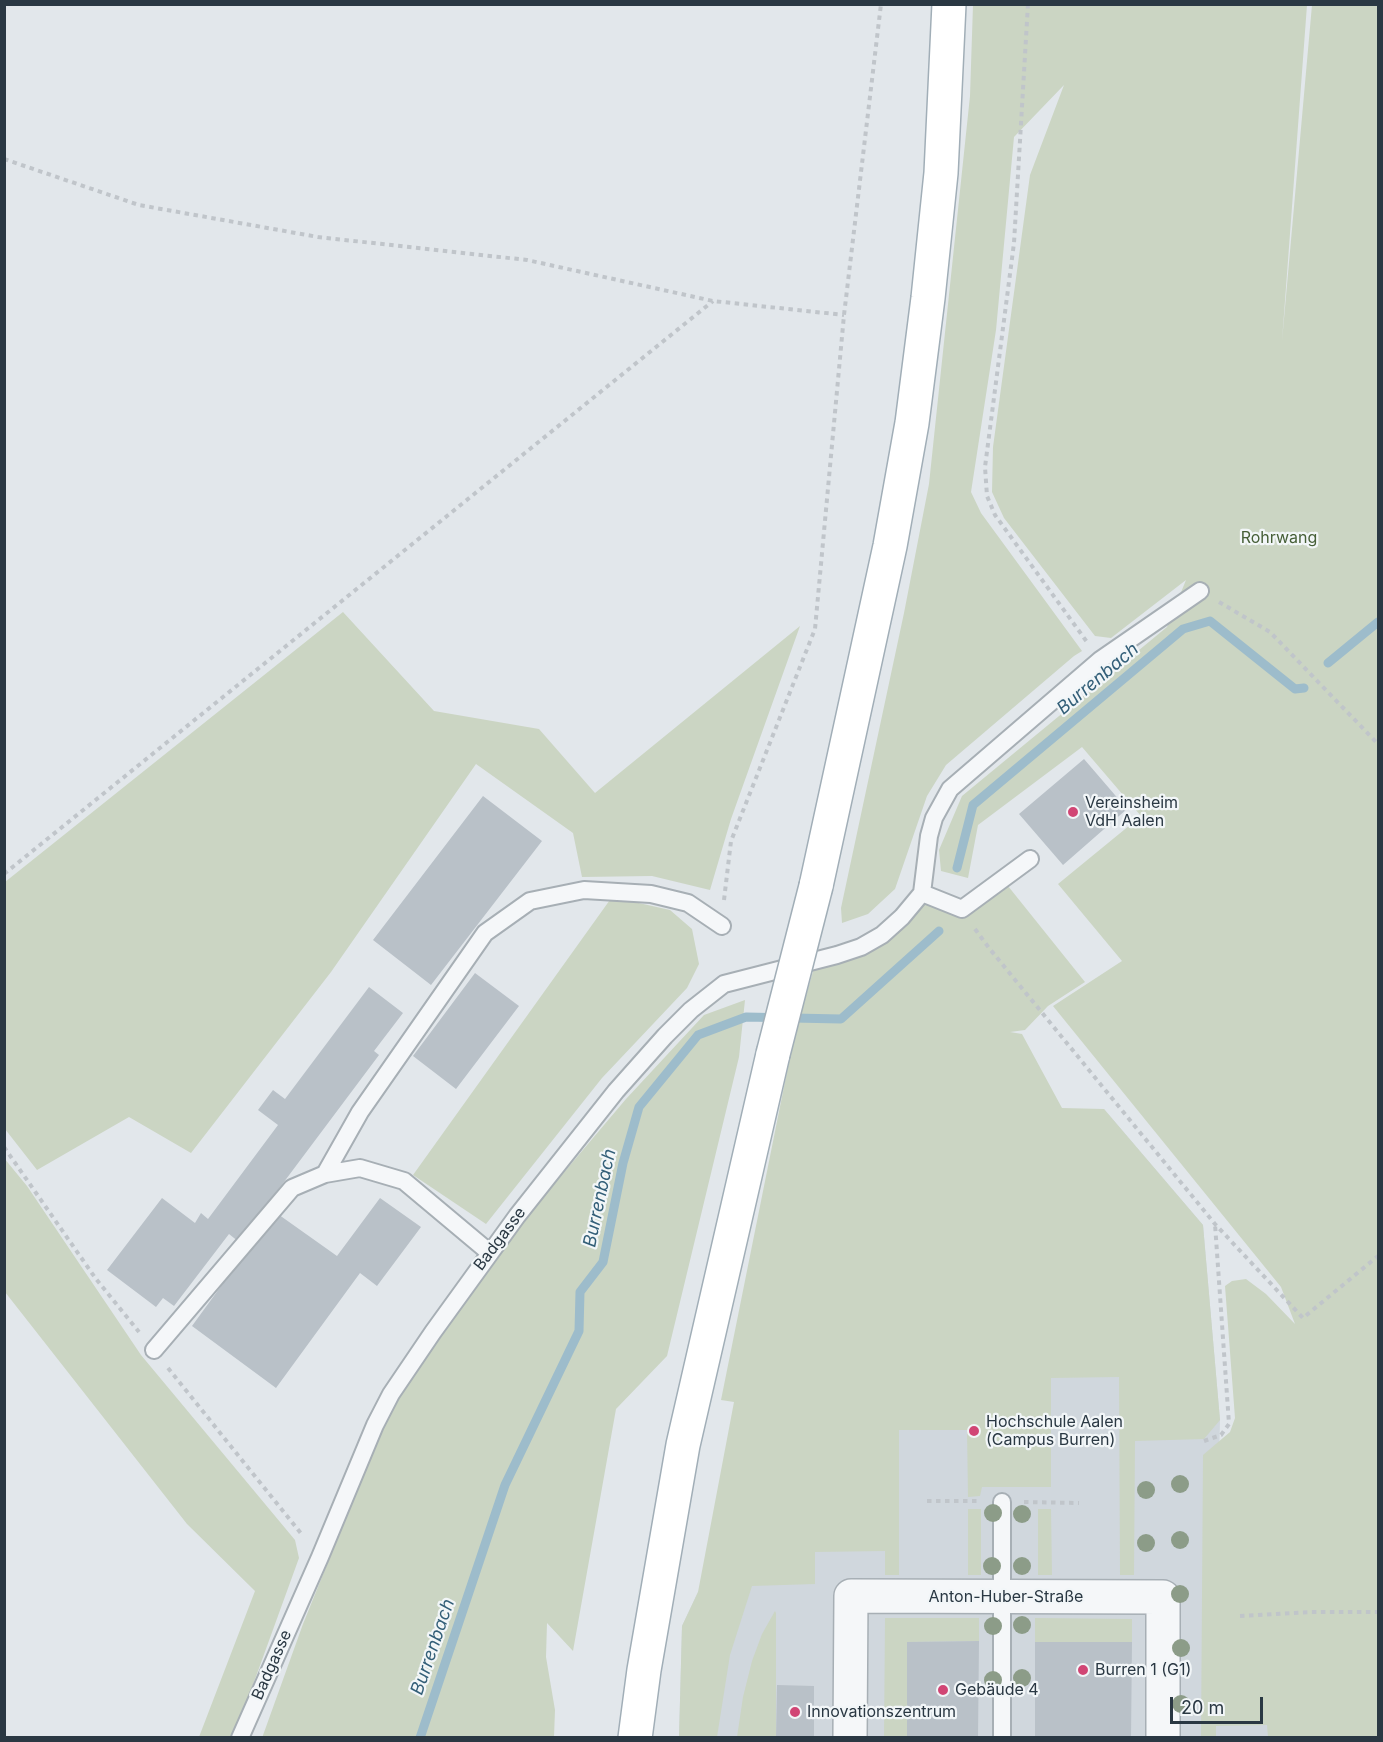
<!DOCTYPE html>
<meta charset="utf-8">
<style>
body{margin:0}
#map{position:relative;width:1383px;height:1742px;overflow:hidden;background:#e2e7eb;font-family:Inter,sans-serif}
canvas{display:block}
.frame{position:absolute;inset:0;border:6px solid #2a3843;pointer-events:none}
.scale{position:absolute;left:1170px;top:1697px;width:93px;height:27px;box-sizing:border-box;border:3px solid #2a3843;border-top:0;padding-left:8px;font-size:18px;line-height:21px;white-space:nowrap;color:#2a3843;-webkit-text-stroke:4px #f2f6f8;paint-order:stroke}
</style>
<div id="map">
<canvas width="1383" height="1742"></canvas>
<div class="frame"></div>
<div class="scale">20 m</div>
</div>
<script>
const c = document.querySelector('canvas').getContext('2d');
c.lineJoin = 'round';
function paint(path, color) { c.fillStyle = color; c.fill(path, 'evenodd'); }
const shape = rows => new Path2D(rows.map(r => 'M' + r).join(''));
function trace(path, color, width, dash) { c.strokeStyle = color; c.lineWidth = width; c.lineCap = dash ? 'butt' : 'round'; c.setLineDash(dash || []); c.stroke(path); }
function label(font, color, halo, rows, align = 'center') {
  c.font = font + ' Inter,sans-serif'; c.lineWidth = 4.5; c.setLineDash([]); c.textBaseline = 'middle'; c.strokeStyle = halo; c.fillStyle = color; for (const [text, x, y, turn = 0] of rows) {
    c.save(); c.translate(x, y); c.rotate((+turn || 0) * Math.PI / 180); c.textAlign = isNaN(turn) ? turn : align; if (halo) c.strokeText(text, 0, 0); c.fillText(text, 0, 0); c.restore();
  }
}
paint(shape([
 [1104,1109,1203,1225,1220,1420,1216,1586,1322,1737,679,1738,682,1626,698,1592]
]), '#d0d7dd');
paint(shape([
 [973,5,1307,5,1282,341,1312,5,1378,5,1378,1737,1268,1737,1267,1725,1216,1726,1216,1737,1201,1737,1203,1455,1230,1432,1235,1418,1225,1286,1232,1281,1246,1279,1266,1294,1295,1324,1281,1287,1053,1006,1122,961,1058,884,1141,816,1082,747,978,825,968,878,941,871,939,850,962,796,1167,627,1186,580,1111,638,1095,636,1004,518,992,492,993,447,1030,175,1064,85,1014,137,996,330,971,492,981,513,1082,651,1074,656,946,765,927,796,895,889,868,914,842,923,841,908,904,613,929,484,970,96],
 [343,612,434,711,539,729,595,793,800,626,731,819,710,890,652,876,582,877,573,833,476,764,331,972,191,1153,129,1117,37,1170,5,1129,5,882],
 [1008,886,1085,982,1048,1006,1025,1030,1010,1032,1022,1034,1062,1108,1104,1109,1203,1225,1220,1420,1204,1439,1135,1441,1134,1575,1120,1575,1119,1377,1051,1378,1051,1487,982,1487,980,1496,968,1497,967,1430,899,1430,899,1575,885,1575,885,1551,815,1552,815,1584,752,1586,730,1655,717,1737,679,1738,682,1626,698,1592,734,1402,721,1400,794,1037,814,968,925,900,960,915],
 [612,897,670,910,692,929,699,964,687,988,602,1078,486,1224,413,1175],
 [745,1000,739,1057,667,1356,616,1409,573,1651,547,1623,546,1657,555,1710,554,1737,262,1738,303,1624,391,1406,489,1261,626,1099,704,1015],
 [4,1158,27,1186,141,1355,295,1540,299,1558,234,1737,199,1737,255,1591,187,1524,5,1292],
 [968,1509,981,1509,981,1575,968,1575],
 [1038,1509,1051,1509,1052,1575,1038,1575],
 [775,1611,776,1613,776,1737,737,1737,743,1697,752,1661,762,1634],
 [885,1618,979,1618,979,1641,908,1642,907,1737,884,1738],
 [1035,1618,1132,1619,1132,1642,1035,1642]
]), '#cbd5c3');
trace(shape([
 [1328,663,1378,622],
 [957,868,973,805,1183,629,1210,621,1295,689,1304,688],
 [420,1738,505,1485,579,1331,580,1292,603,1262,623,1163,639,1107,698,1035,746,1017,841,1019,939,931]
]), '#9dbccb', 9);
paint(shape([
 [1084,759,1127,809,1063,865,1019,814],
 [483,796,542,841,431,985,373,940],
 [475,973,519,1006,456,1089,413,1056],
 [369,987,403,1013,374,1051,379,1055,239,1242,229,1234,174,1306,163,1298,156,1307,107,1270,162,1198,195,1223,201,1213,208,1219,278,1125,258,1110,273,1090,285,1099],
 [380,1198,421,1227,377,1286,360,1273,276,1388,192,1326,275,1212,337,1256],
 [979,1641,978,1738,907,1738,907,1642],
 [1035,1642,1132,1642,1131,1738,1035,1738],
 [777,1685,814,1686,814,1738,776,1738]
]), '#b9c1c8');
const service = shape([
 [922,893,929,836,934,818,950,789,1100,660,1200,591],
 [922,893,962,909,1030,859],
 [325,1174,360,1168,404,1181,490,1253],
 [154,1350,292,1188,325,1174,360,1112,485,933,530,901,584,890,651,894,688,903,722,926],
 [1002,1502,1002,1738],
 [240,1738,320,1557,375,1425,391,1394,433,1332,517,1216,616,1091,665,1036,691,1010,724,984,837,955,861,947,882,935,902,917,922,893]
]);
const minor = shape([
 [850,1738,851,1596,1163,1597,1163,1738]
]);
const primary = shape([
 [816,886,890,546,912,423,928,298,941,173,949,4],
 [635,1738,644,1670,683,1445,773,1054]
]);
trace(service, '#a7afb5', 20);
trace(minor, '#a7afb5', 36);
trace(primary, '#a1aeb7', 36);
trace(shape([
 [1028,4,1014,243,985,467,987,496,995,515,1087,642],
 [4,159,139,205,318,237,527,260,713,301,844,315],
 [1219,602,1270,632,1378,744],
 [4,874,713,301],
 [724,900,731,841,815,629,844,315,881,4],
 [975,929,989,948,1215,1224,1303,1318,1378,1256],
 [4,1147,96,1279,139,1332],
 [168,1368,303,1536],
 [1204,1441,1221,1435,1229,1424,1215,1224],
 [927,1501,980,1501],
 [1024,1502,1079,1503],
 [1240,1616,1311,1612,1378,1612]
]), '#c0c5ca', 4, [4.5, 4.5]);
trace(service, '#f5f7f9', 16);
trace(minor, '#f5f7f9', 33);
trace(primary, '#fff', 33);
const primaryBridge = shape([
 [773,1054,816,886]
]);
trace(primaryBridge, '#a1aeb7', 36, []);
trace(primaryBridge, '#fff', 33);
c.fillStyle = '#8c9c88';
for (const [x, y] of [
 [1180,1484],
 [1146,1490],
 [993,1513],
 [1022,1514],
 [1180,1540],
 [1146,1543],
 [992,1566],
 [1022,1566],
 [1180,1594],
 [1022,1625],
 [993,1626],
 [1181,1648],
 [1022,1678],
 [993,1680],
 [1181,1704]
]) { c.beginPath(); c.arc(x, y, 9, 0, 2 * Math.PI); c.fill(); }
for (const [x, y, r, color] of [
 [1073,812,6,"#d14675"],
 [974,1431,6,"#d14675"],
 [1083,1670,6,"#d14675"],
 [943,1690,6,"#d14675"],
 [795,1712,6,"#d14675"]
]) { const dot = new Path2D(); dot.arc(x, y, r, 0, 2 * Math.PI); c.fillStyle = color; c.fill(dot); trace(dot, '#f2f6f8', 2); }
label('16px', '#465f37', '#f2f6f8', [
 ["Rohrwang",1279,538]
]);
label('16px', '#2a3843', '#f2f6f8', [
 ["Vereinsheim",1085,803],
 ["VdH Aalen",1085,821],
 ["Hochschule Aalen",986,1422],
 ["(Campus Burren)",986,1440],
 ["Burren 1 (G1)",1095,1670],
 ["Gebäude 4",955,1690],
 ["Innovationszentrum",807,1712]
], 'left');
label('16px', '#2a3843', '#f2f6f8', [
 ["Badgasse",500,1239,-53],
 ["Anton-Huber-Straße",1006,1597],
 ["Badgasse",272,1665,-66]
]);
label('italic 18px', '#335f78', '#f2f6f8', [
 ["Burrenbach",1098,679,-40],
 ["Burrenbach",600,1198,-78],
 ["Burrenbach",433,1647,-71]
]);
</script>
